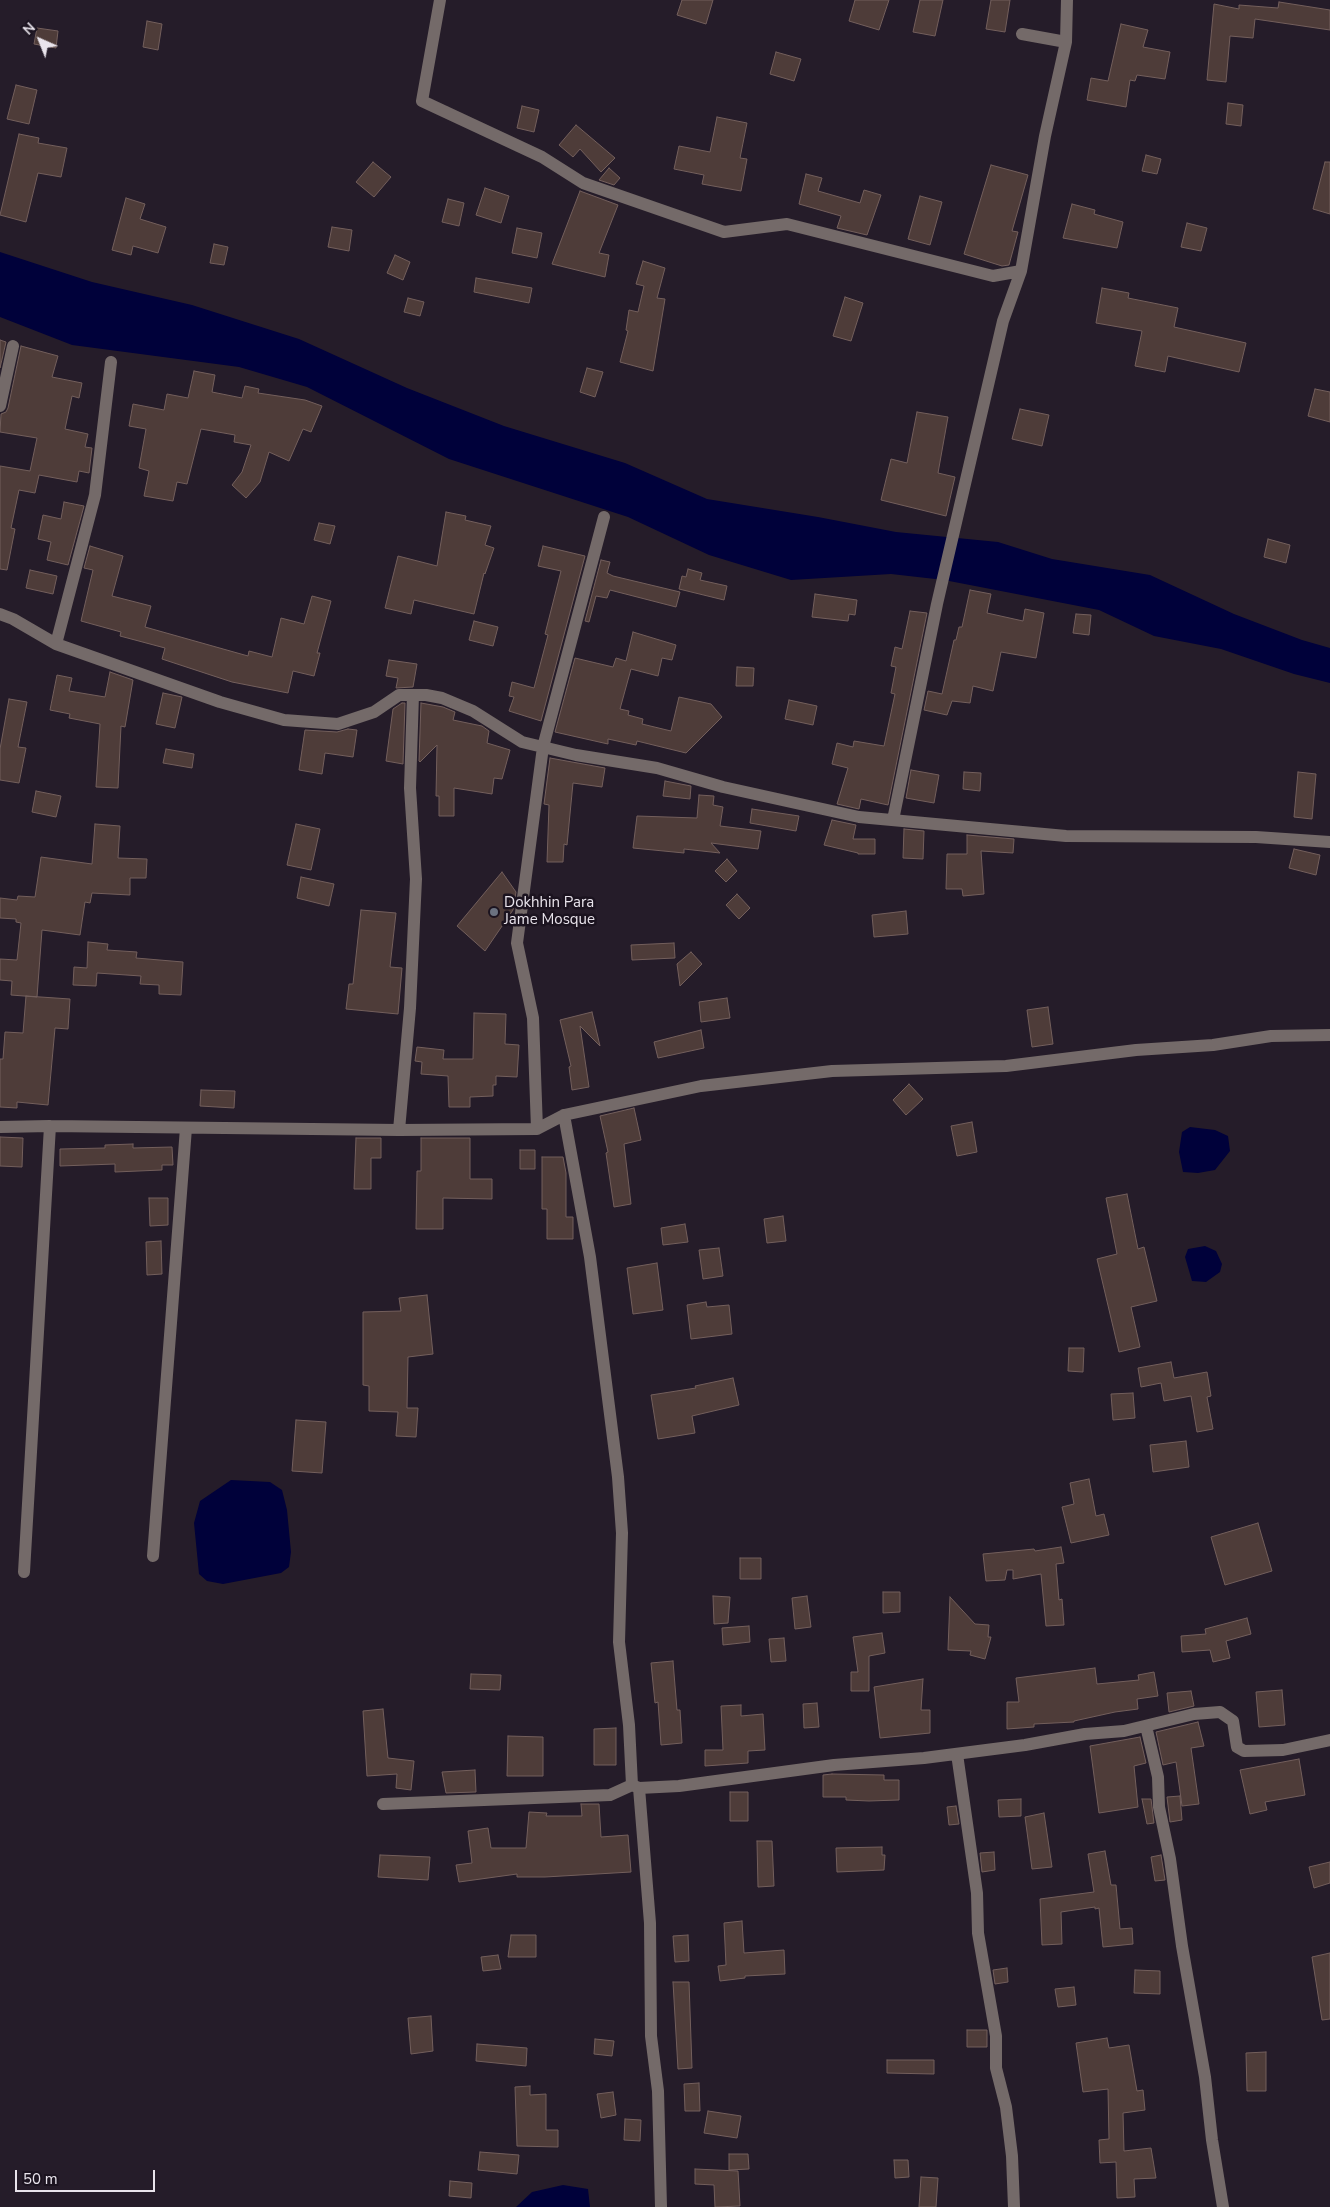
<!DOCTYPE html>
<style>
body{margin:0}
#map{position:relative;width:1330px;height:2207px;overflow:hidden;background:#251c29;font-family:"Nunito Sans",sans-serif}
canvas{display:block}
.north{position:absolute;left:15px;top:15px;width:50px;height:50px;-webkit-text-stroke:4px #1b131f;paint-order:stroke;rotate:316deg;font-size:14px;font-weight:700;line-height:20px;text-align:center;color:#e9e4ec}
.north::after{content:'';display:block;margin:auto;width:18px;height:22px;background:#e9e4ec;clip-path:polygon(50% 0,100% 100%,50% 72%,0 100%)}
.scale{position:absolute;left:15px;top:2170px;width:140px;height:22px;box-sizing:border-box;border:2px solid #e9e4ec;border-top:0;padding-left:6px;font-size:15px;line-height:18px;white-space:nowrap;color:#e9e4ec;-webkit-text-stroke:4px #1b131f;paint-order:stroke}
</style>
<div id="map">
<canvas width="1330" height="2207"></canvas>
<div class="north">N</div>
<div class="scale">50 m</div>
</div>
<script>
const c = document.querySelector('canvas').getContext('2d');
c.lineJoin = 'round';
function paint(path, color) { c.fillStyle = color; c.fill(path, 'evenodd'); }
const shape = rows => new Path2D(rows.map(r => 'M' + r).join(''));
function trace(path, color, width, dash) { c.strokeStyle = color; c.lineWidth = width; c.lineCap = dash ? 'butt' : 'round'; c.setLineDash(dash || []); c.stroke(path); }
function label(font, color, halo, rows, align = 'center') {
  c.font = font + ' "Nunito Sans",sans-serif'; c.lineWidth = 5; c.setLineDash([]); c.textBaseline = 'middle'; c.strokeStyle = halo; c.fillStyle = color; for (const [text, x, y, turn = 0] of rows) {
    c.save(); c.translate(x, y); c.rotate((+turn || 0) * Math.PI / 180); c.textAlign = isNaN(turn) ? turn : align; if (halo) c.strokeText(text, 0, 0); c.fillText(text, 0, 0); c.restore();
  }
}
paint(shape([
 [0,252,92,282,192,305,299,339,407,388,504,426,625,463,707,499,818,517,896,532,998,542,1052,559,1150,575,1234,614,1302,640,1330,648,1330,683,1294,674,1221,649,1154,636,1099,610,944,580,891,574,791,580,709,555,628,517,449,459,307,387,239,367,72,345,0,317],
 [1190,1127,1215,1130,1228,1136,1230,1151,1215,1170,1198,1173,1183,1172,1179,1152,1182,1132],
 [1205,1246,1216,1251,1222,1264,1220,1272,1206,1282,1192,1281,1185,1257,1188,1249],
 [231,1480,270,1482,282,1490,287,1510,291,1552,289,1567,281,1573,223,1584,207,1581,199,1574,194,1523,200,1501],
 [563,2185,588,2189,590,2207,516,2207,532,2192]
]), '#00013a');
const building = shape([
 [682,0,713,0,706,24,677,15,682,0],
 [855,0,889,0,879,30,849,21,855,0],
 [920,0,943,0,935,36,913,32,920,0],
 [991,0,1010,0,1005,32,986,29,991,0],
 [1279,2,1330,10,1330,30,1255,19,1253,38,1230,36,1226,82,1207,80,1214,4,1239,9,1239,5,1278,8,1279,2],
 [147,21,162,24,158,50,143,47,147,21],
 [1121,24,1148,30,1143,47,1170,52,1165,79,1137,75,1135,81,1130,80,1126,107,1087,100,1091,78,1108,81,1121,24],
 [37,28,58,31,56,48,34,44,37,28],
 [776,52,801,59,794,81,770,74,776,52],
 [16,85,37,90,29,124,7,119,16,85],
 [1228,103,1243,105,1241,126,1226,124,1228,103],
 [522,106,539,110,534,132,517,128,522,106],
 [717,117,747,123,740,158,747,159,741,191,702,184,704,175,674,169,679,146,710,152,717,117],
 [576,125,615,158,601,172,580,149,573,157,559,145,576,125],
 [19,134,39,138,38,143,67,148,61,177,38,173,26,222,0,215,19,134],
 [1146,155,1161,159,1157,174,1142,171,1146,155],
 [373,162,391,177,374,197,356,182,373,162],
 [1325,162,1330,162,1330,214,1313,209,1325,162],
 [991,165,1028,175,1012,231,1018,232,1009,265,1002,266,964,254,991,165],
 [609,168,620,178,614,185,599,180,609,168],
 [806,174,822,178,818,191,860,203,864,190,881,195,867,235,837,228,841,216,799,204,806,174],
 [485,188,509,196,501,223,476,215,485,188],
 [580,191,618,205,599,253,609,255,605,277,552,264,580,191],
 [920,196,942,202,930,245,908,239,920,196],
 [126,198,145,204,140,219,166,227,158,253,133,246,131,255,112,250,126,198],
 [448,199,464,203,459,226,442,222,448,199],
 [1072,204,1095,210,1094,214,1123,222,1117,248,1063,238,1072,204],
 [1187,223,1207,228,1201,251,1181,247,1187,223],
 [332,227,352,230,349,251,328,247,332,227],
 [517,228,542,233,537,258,512,253,517,228],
 [214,244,228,247,224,265,210,263,214,244],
 [395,255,410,262,403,280,387,273,395,255],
 [643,261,665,268,657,298,665,299,653,371,620,362,628,331,626,330,629,310,638,312,644,286,636,284,643,261],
 [476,278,532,288,529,303,474,292,476,278],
 [1102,288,1129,293,1128,298,1178,308,1174,327,1246,343,1239,372,1168,356,1165,372,1135,366,1142,331,1096,323,1102,288],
 [845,297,863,303,851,341,833,336,845,297],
 [408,298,424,302,420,316,404,312,408,298],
 [0,340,6,342,0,368,0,340],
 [21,346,58,356,52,377,82,383,79,398,72,396,65,429,88,434,85,447,92,448,89,473,79,471,77,482,39,475,35,493,19,490,11,528,15,529,7,570,0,569,0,466,30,471,37,438,0,432,1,414,6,412,8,408,21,346],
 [587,368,603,372,595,397,580,392,587,368],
 [194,371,215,375,212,392,242,398,245,386,259,389,258,393,305,400,322,406,311,432,303,429,289,461,269,452,260,482,246,498,232,485,242,472,251,445,234,442,235,435,201,429,187,484,177,482,173,501,144,496,149,471,139,468,146,429,129,426,133,404,164,410,167,394,188,398,194,371],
 [1315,389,1330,392,1330,422,1308,416,1315,389],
 [1020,409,1049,415,1042,446,1012,439,1020,409],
 [917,412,948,417,938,473,955,477,946,516,881,500,891,459,907,463,917,412],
 [64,502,84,506,68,565,47,560,51,542,38,539,43,515,61,519,64,502],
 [446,512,466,516,465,520,491,526,485,545,494,548,485,574,484,573,474,614,414,600,411,614,385,608,398,556,437,566,446,512],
 [319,523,335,526,330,544,314,540,319,523],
 [1268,539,1290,545,1286,563,1264,557,1268,539],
 [90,546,123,556,112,596,151,606,145,627,248,656,249,651,272,657,281,618,304,624,312,596,331,601,317,653,320,653,314,676,293,671,288,693,232,682,162,659,165,648,120,636,121,632,81,621,93,570,84,568,90,546],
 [543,546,585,556,541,721,509,711,514,697,509,696,512,682,534,688,548,635,545,634,561,571,538,566,543,546],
 [601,560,610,562,607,573,613,576,680,592,676,607,610,590,607,598,596,596,589,622,585,621,601,560],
 [688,569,702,573,700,580,727,586,724,600,679,589,682,576,686,577,688,569],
 [30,570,57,576,53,594,26,588,30,570],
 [970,590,991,594,987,613,1023,621,1025,609,1044,613,1036,658,1001,652,993,691,973,686,970,703,952,701,947,715,924,710,928,691,942,694,954,640,956,640,959,627,962,627,970,590],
 [815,594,857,600,855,615,849,614,848,621,812,617,815,594],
 [910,611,927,613,888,805,861,799,859,809,837,804,848,768,832,764,837,743,853,747,854,741,884,746,895,694,891,693,896,667,891,666,895,647,902,649,910,611],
 [1076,614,1091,615,1089,635,1073,633,1076,614],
 [474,621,498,627,493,646,469,640,474,621],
 [633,632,676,645,672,660,662,658,658,676,631,669,620,709,629,711,628,715,643,719,642,724,671,731,679,697,711,704,722,717,686,753,637,741,636,745,608,739,608,744,555,732,575,658,613,667,616,658,626,661,633,632],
 [389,660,417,664,413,687,396,688,398,678,386,676,389,660],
 [737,667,754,668,753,686,736,686,737,667],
 [110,672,133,680,125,727,121,726,118,788,96,787,100,724,69,718,70,714,50,710,57,675,72,678,69,691,105,697,110,672],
 [163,693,182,697,175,728,156,724,163,693],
 [9,699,27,702,18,747,26,748,19,783,0,780,0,749,9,699],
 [789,700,817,706,813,725,785,719,789,700],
 [402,703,405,703,403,764,386,761,393,709,402,703],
 [421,703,443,707,455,712,453,720,482,726,489,731,487,743,510,750,502,779,494,778,492,794,454,788,454,816,439,816,439,796,436,796,437,745,420,762,419,761,421,703],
 [348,729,357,730,353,757,325,753,322,774,299,770,305,730,337,732,348,729],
 [166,749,194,754,192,768,163,763,166,749],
 [550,758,605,768,602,787,573,783,567,845,564,844,563,862,547,862,549,805,544,804,550,758],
 [911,770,939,775,934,803,906,798,911,770],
 [964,772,981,773,980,791,963,789,964,772],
 [1298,772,1316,774,1312,819,1294,817,1298,772],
 [665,781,691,786,690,799,663,796,665,781],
 [36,791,61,796,56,817,32,812,36,791],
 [699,795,714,796,713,805,723,807,720,826,761,831,758,849,711,843,720,853,684,849,684,853,633,848,637,816,697,818,699,795],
 [752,809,799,816,796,831,750,823,752,809],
 [832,820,856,825,853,839,875,839,875,854,858,854,858,853,824,845,832,820],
 [95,824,120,826,118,858,147,859,146,878,130,878,130,895,92,893,90,903,85,902,80,935,42,930,37,997,11,995,12,981,0,980,0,959,17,960,21,923,16,922,16,919,0,918,0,898,17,900,18,896,35,897,41,857,92,864,95,824],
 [296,824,320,829,311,870,287,865,296,824],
 [904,829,924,831,923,859,903,858,904,829],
 [967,835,1014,839,1013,853,981,851,984,894,963,896,962,889,946,889,947,854,967,854,967,835],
 [1294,849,1320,855,1316,875,1289,868,1294,849],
 [727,859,737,871,726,882,715,871,727,859],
 [502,872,516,892,513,910,485,951,457,926,502,872],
 [301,877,334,884,329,906,297,898,301,877],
 [737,894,750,908,739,919,726,905,737,894],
 [361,910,396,913,390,967,402,968,398,1014,346,1009,349,984,353,984,361,910],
 [906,911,908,934,874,937,872,915,906,911],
 [88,942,108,944,107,950,137,952,136,958,183,962,181,995,159,994,159,985,140,984,141,976,97,973,96,986,73,985,74,967,87,968,88,942],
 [674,943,675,958,632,960,631,945,674,943],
 [691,952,702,964,680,986,677,964,691,952],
 [26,996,70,999,68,1029,55,1028,48,1105,17,1102,17,1108,0,1107,0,1059,3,1059,5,1032,23,1033,26,996],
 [727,998,730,1018,701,1022,699,1002,727,998],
 [1048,1007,1053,1044,1032,1047,1027,1010,1048,1007],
 [592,1012,600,1046,580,1026,589,1087,572,1090,569,1067,571,1066,560,1020,592,1012],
 [474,1013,506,1014,505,1044,519,1045,517,1077,496,1076,496,1085,493,1085,493,1096,470,1097,470,1107,449,1107,448,1076,421,1074,422,1062,415,1061,417,1047,444,1050,443,1059,473,1059,474,1013],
 [701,1030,704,1048,658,1058,654,1042,701,1030],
 [909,1084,923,1099,906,1115,893,1100,909,1084],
 [201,1090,235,1091,234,1108,200,1106,201,1090],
 [634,1108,641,1140,624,1144,631,1204,614,1207,606,1153,608,1152,600,1116,634,1108],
 [972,1122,977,1152,957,1156,951,1126,972,1122],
 [0,1137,23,1138,22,1167,0,1166,0,1137],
 [356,1138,381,1138,381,1158,371,1158,371,1189,354,1189,356,1138],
 [421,1138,470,1138,470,1179,492,1179,492,1199,443,1198,443,1229,416,1229,417,1171,421,1171,421,1138],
 [133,1144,133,1148,172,1147,173,1165,162,1165,162,1170,115,1172,115,1164,60,1166,60,1149,105,1148,105,1145,133,1144],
 [520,1150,535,1150,535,1169,520,1169,520,1150],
 [542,1157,563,1157,566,1173,566,1217,573,1217,573,1239,547,1239,547,1209,542,1209,542,1157],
 [1127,1194,1138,1249,1144,1247,1157,1301,1131,1307,1140,1347,1119,1352,1097,1259,1117,1254,1106,1198,1127,1194],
 [149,1198,168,1198,168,1225,150,1226,149,1198],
 [783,1216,786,1241,767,1243,764,1219,783,1216],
 [685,1224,688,1242,663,1245,661,1228,685,1224],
 [161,1241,162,1274,147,1275,146,1242,161,1241],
 [719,1248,723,1276,703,1279,699,1250,719,1248],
 [657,1263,663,1310,633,1314,627,1268,657,1263],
 [427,1295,433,1354,408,1357,407,1408,418,1408,416,1437,396,1436,398,1412,369,1411,369,1386,363,1385,363,1312,401,1311,399,1298,427,1295],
 [706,1302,707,1307,729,1305,732,1334,691,1339,687,1305,706,1302],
 [1069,1348,1084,1348,1083,1372,1068,1371,1069,1348],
 [1171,1362,1174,1378,1207,1372,1211,1396,1207,1397,1213,1429,1197,1432,1191,1396,1164,1401,1161,1383,1141,1387,1138,1368,1171,1362],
 [733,1378,739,1405,692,1416,695,1433,658,1439,651,1395,696,1388,695,1386,733,1378],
 [1133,1393,1135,1418,1113,1420,1111,1394,1133,1393],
 [296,1420,326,1422,322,1473,292,1471,296,1420],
 [1186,1441,1189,1467,1153,1472,1150,1445,1186,1441],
 [1089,1479,1096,1516,1104,1514,1109,1535,1071,1543,1062,1507,1074,1504,1070,1483,1089,1479],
 [1258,1523,1272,1571,1225,1585,1211,1537,1258,1523],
 [1061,1547,1064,1563,1056,1564,1059,1600,1062,1599,1064,1625,1046,1626,1041,1574,1013,1579,1013,1570,1007,1570,1005,1580,986,1581,983,1554,1034,1549,1035,1551,1061,1547],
 [740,1558,761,1558,761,1579,740,1579,740,1558],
 [883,1592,900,1592,900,1612,883,1613,883,1592],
 [713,1596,730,1597,728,1623,714,1624,713,1596],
 [807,1596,811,1627,795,1629,792,1598,807,1596],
 [950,1597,975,1624,989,1625,988,1637,991,1637,985,1659,970,1655,971,1651,948,1650,950,1597],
 [1247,1618,1251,1634,1226,1641,1230,1658,1213,1662,1210,1650,1182,1652,1181,1636,1206,1634,1205,1629,1247,1618],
 [749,1626,750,1642,723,1645,722,1628,749,1626],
 [882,1633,885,1653,869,1656,869,1691,851,1691,851,1672,858,1672,853,1637,882,1633],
 [784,1638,786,1661,771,1662,769,1639,784,1638],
 [673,1661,677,1710,680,1710,682,1743,661,1745,658,1702,655,1703,651,1663,673,1661],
 [1095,1668,1097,1684,1139,1680,1138,1675,1154,1672,1158,1696,1137,1699,1138,1709,1115,1712,1074,1721,1074,1722,1034,1724,1034,1727,1007,1729,1007,1702,1019,1702,1016,1678,1095,1668],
 [471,1674,501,1675,500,1690,470,1689,471,1674],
 [923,1679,921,1710,930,1710,930,1733,880,1738,874,1687,923,1679],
 [1282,1690,1285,1725,1259,1727,1256,1692,1282,1690],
 [1191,1691,1194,1706,1169,1712,1167,1693,1191,1691],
 [817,1703,819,1727,804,1728,803,1704,817,1703],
 [741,1705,741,1716,763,1714,765,1750,748,1751,748,1763,705,1766,705,1750,723,1750,721,1706,741,1705],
 [383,1709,388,1758,414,1761,411,1790,396,1788,397,1774,367,1776,363,1711,383,1709],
 [1198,1722,1204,1746,1191,1748,1199,1804,1182,1806,1176,1762,1163,1765,1156,1732,1198,1722],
 [616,1728,616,1765,594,1765,594,1729,616,1728],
 [508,1736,543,1737,543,1776,507,1776,508,1736],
 [1140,1737,1146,1763,1134,1766,1138,1807,1099,1813,1090,1746,1140,1737],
 [1299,1759,1305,1795,1265,1802,1267,1810,1250,1814,1240,1770,1299,1759],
 [475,1770,476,1792,446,1793,442,1772,475,1770],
 [832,1774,884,1775,884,1780,899,1780,899,1800,869,1801,846,1800,846,1797,823,1797,823,1775,832,1774],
 [730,1792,748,1792,748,1821,730,1821,730,1792],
 [1180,1796,1182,1820,1170,1822,1167,1797,1180,1796],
 [1021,1799,1021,1816,999,1817,998,1800,1021,1799],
 [1142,1799,1151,1799,1154,1823,1147,1824,1142,1799],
 [581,1804,599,1804,601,1837,628,1835,631,1872,545,1877,517,1877,517,1874,459,1882,456,1865,472,1863,468,1831,488,1828,491,1848,526,1848,529,1812,547,1813,546,1816,582,1816,581,1804],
 [956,1806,959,1824,949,1825,947,1807,956,1806],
 [1044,1813,1052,1867,1032,1869,1025,1817,1044,1813],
 [757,1841,772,1841,774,1886,758,1887,757,1841],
 [882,1847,882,1855,885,1855,884,1870,837,1872,836,1848,882,1847],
 [1105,1851,1111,1885,1116,1885,1120,1929,1132,1928,1133,1944,1103,1947,1099,1908,1095,1909,1095,1907,1061,1912,1062,1944,1042,1945,1040,1899,1094,1892,1088,1854,1105,1851],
 [994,1852,995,1870,982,1872,980,1853,994,1852],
 [380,1855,430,1857,428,1880,378,1877,380,1855],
 [1161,1855,1165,1880,1155,1881,1151,1857,1161,1855],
 [1330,1862,1330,1883,1314,1888,1309,1867,1330,1862],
 [742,1921,744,1953,784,1950,785,1974,745,1976,745,1978,720,1981,718,1966,726,1965,724,1923,742,1921],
 [511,1935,536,1935,536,1957,508,1957,511,1935],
 [688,1935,689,1961,675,1962,673,1936,688,1935],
 [1330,1953,1330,2019,1322,2020,1312,1957,1330,1953],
 [498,1955,501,1969,483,1971,481,1957,498,1955],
 [1007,1968,1008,1982,995,1984,993,1970,1007,1968],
 [1135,1970,1160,1971,1160,1994,1134,1993,1135,1970],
 [673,1982,689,1982,692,2068,678,2069,673,1982],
 [1074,1987,1076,2005,1058,2007,1055,1989,1074,1987],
 [431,2016,433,2051,411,2054,408,2018,431,2016],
 [967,2030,987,2030,987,2047,967,2047,967,2030],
 [1107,2038,1109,2048,1129,2045,1137,2091,1143,2090,1145,2110,1123,2113,1124,2151,1151,2148,1156,2178,1134,2179,1135,2197,1117,2198,1116,2162,1100,2163,1099,2140,1109,2139,1108,2089,1083,2092,1076,2043,1107,2038],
 [595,2039,614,2041,612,2056,594,2054,595,2039],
 [477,2044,527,2048,526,2066,476,2061,477,2044],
 [1266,2052,1266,2091,1247,2091,1246,2053,1266,2052],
 [887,2060,934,2060,934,2074,887,2073,887,2060],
 [699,2083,700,2111,685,2111,684,2084,699,2083],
 [530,2086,530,2095,546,2094,546,2130,558,2130,558,2147,517,2146,515,2087,530,2086],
 [613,2092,616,2115,601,2118,597,2094,613,2092],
 [708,2111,741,2116,737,2138,704,2133,708,2111],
 [625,2119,641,2120,640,2141,624,2140,625,2119],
 [480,2152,519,2155,517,2174,478,2170,480,2152],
 [729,2154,748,2154,749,2169,729,2170,729,2154],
 [894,2160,908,2160,909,2177,895,2178,894,2160],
 [695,2169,738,2171,740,2206,715,2207,714,2185,695,2184,695,2169],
 [921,2177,938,2178,936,2207,919,2207,921,2177],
 [450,2181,472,2183,471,2198,449,2196,450,2181]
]);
paint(building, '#4e3c39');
trace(building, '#735f5c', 1);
trace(shape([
 [440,0,422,101,542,157,583,183,724,232,787,224,993,276,1021,271],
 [1022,34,1066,42],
 [0,406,13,346],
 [0,614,13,619,56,644,220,702,284,720,338,724,374,712,399,695,426,695,442,698,473,711,522,742,576,755,657,768,723,787,859,817,1066,836,1256,837,1330,842],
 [56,644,95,495,111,362],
 [893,820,937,604,1003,321,1021,271,1045,136,1066,42,1067,0],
 [564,1115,590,1257,618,1477,622,1533,619,1642,629,1725,632,1785,639,1788,679,1786,834,1765,924,1758,1025,1745,1085,1734,1124,1731,1194,1714,1220,1712,1233,1721,1237,1747,1244,1751,1283,1750,1330,1740],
 [0,1127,50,1126,399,1130,537,1129,564,1115,701,1086,832,1071,1006,1066,1136,1050,1213,1045,1271,1036,1330,1035],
 [537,1129,533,1018,517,943,543,747,604,517],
 [399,1130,410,1008,416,879,410,788,413,695],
 [153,1556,186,1128],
 [24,1572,50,1126],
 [1146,1726,1158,1777,1159,1807,1170,1859,1182,1946,1205,2077,1212,2140,1223,2207],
 [957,1754,977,1893,978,1933,996,2036,996,2068,1006,2107,1012,2156,1014,2207],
 [639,1788,650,1923,651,2036,658,2091,661,2207],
 [383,1804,610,1795,632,1785]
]), '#746a69', 12);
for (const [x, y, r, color] of [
 [494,912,5,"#6b7280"]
]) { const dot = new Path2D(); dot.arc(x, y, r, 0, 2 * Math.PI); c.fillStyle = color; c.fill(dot); trace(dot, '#1b131f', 2); }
label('15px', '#e9e4ec', '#1b131f', [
 ["Dokhhin Para",504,903],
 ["Jame Mosque",504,920]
], 'left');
</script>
